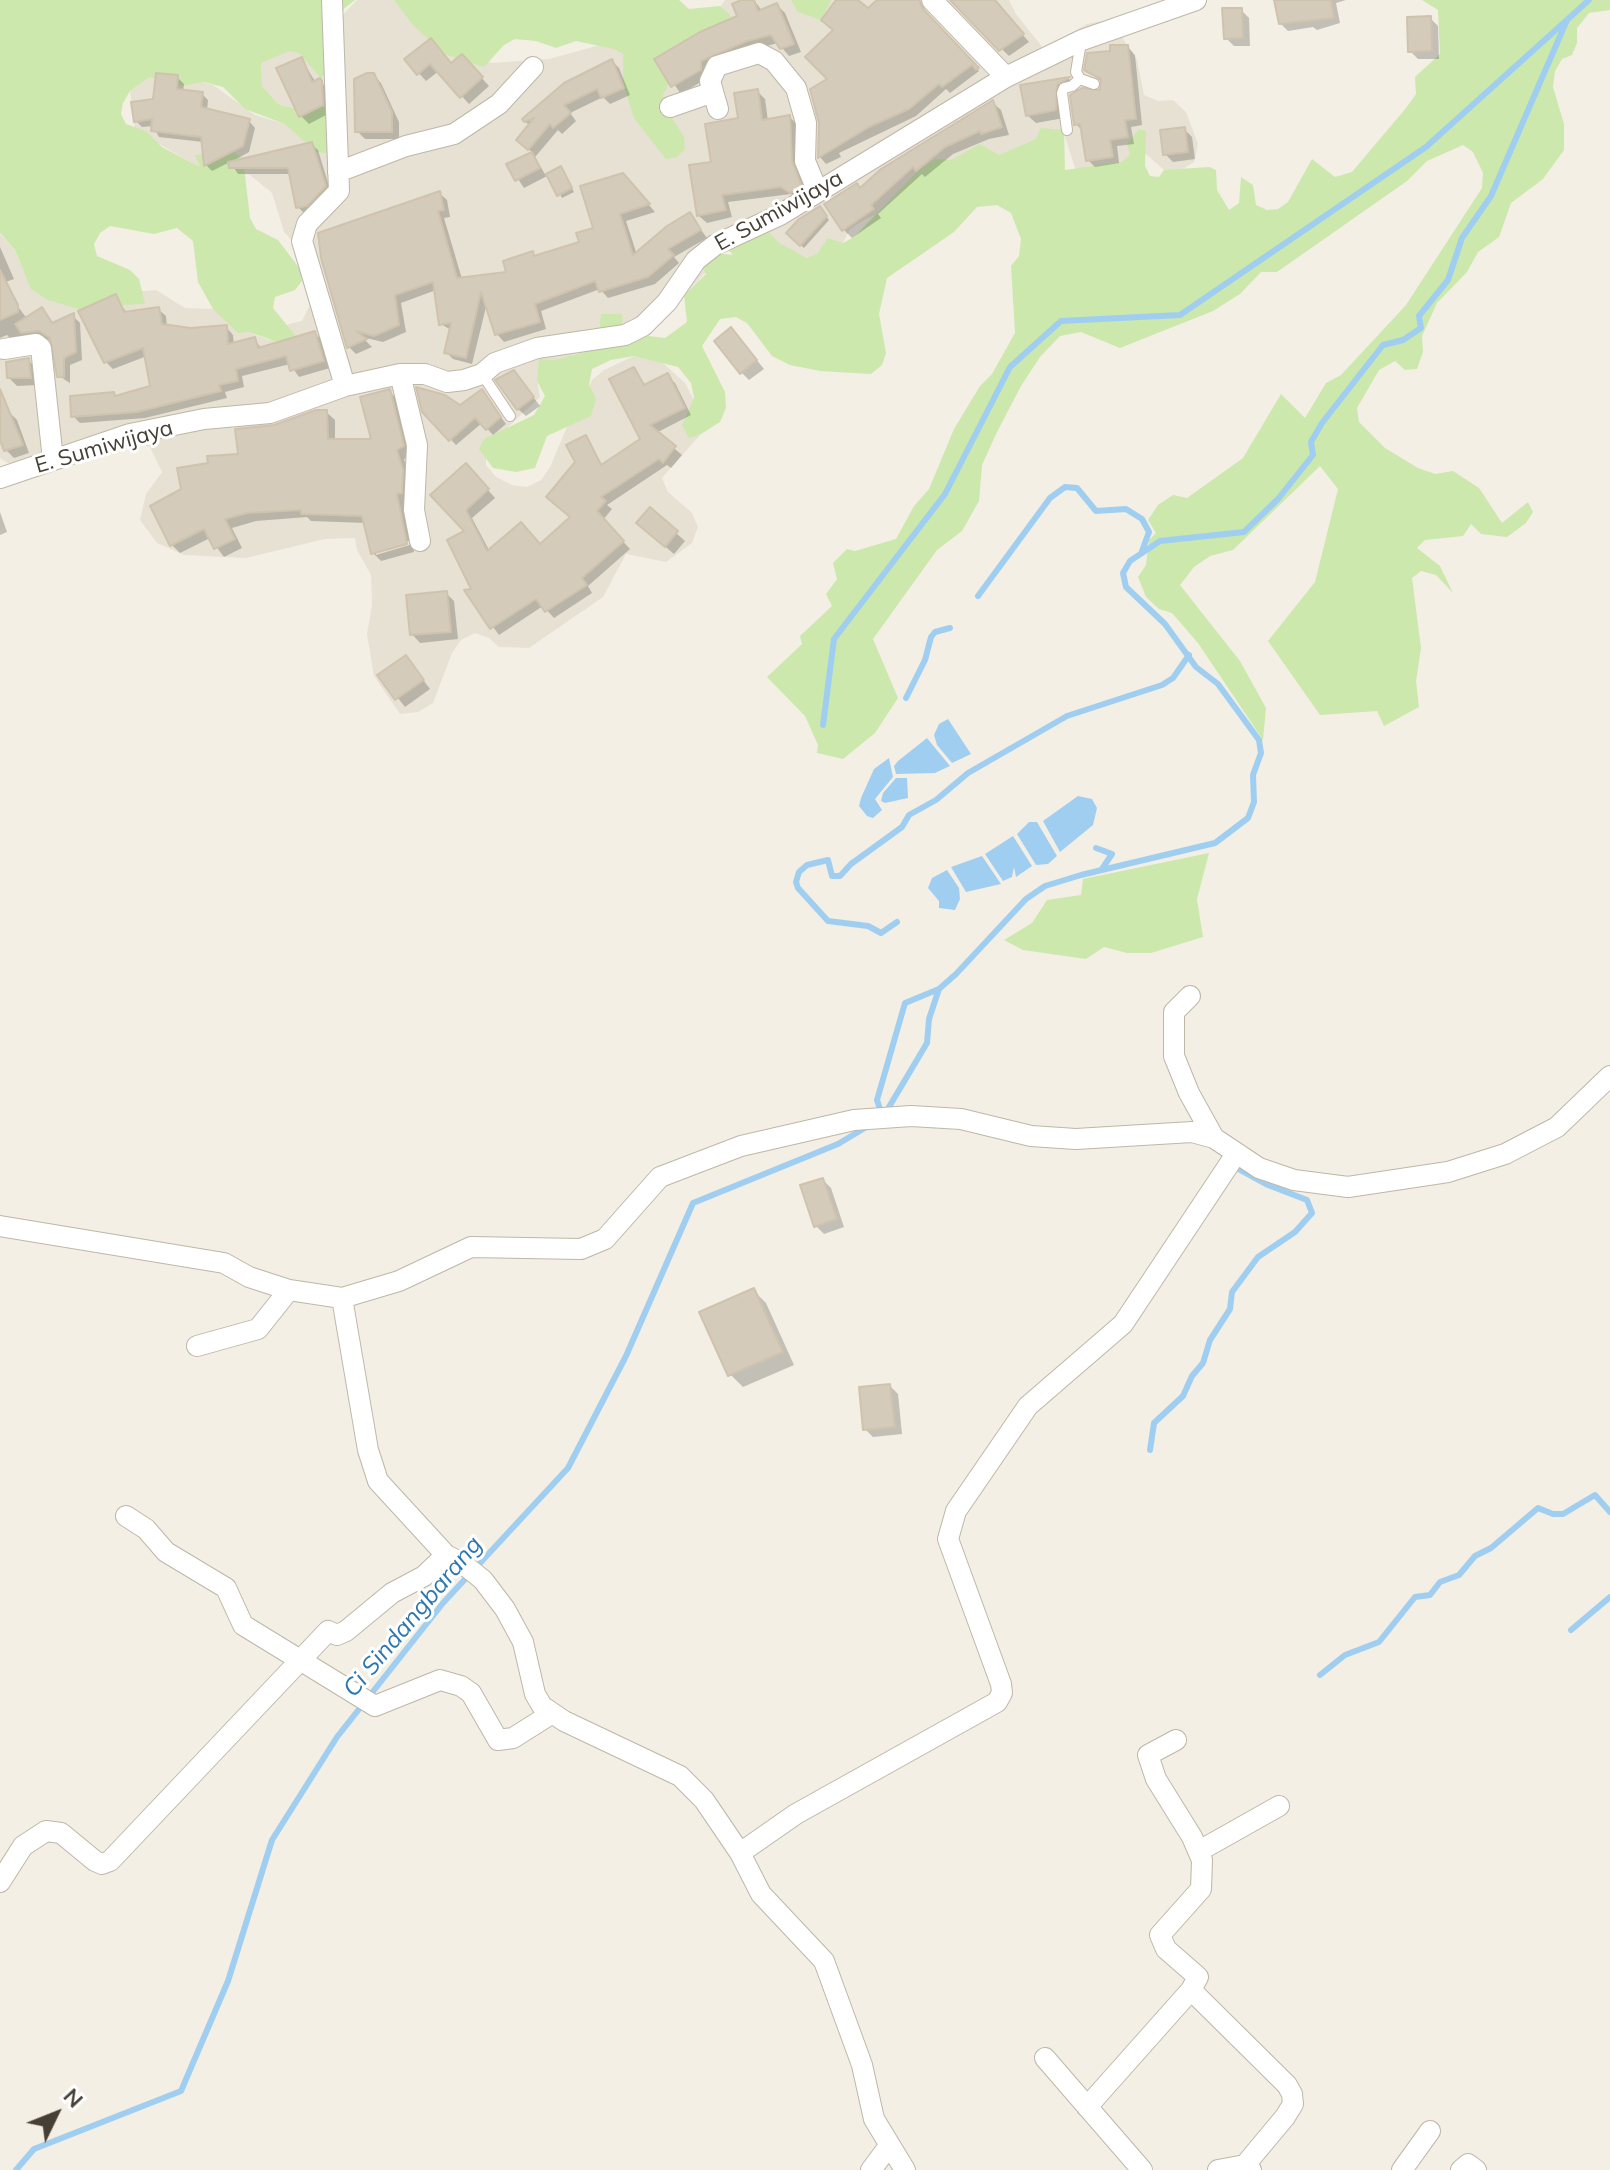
<!DOCTYPE html>
<style>
body{margin:0}
#map{position:relative;width:1610px;height:2170px;overflow:hidden;background:#f3efe5;font-family:Mulish,sans-serif}
canvas{display:block}
.north{position:absolute;left:16px;top:2074px;width:80px;height:80px;-webkit-text-stroke:6px #fff;paint-order:stroke;rotate:47deg;font-size:22px;font-weight:700;line-height:32px;text-align:center;color:#453f35}
.north::after{content:'';display:block;margin:auto;width:28px;height:36px;background:#453f35;clip-path:polygon(50% 0,100% 100%,50% 72%,0 100%)}
</style>
<div id="map">
<canvas width="1610" height="2170"></canvas>
<div class="north">N</div>
</div>
<script>
const c = document.querySelector('canvas').getContext('2d');
c.lineJoin = 'round';
function paint(path, color) { c.fillStyle = color; c.fill(path, 'evenodd'); }
const shape = rows => new Path2D(rows.map(r => 'M' + r).join(''));
function trace(path, color, width, dash) { c.strokeStyle = color; c.lineWidth = width; c.lineCap = dash ? 'butt' : 'round'; c.setLineDash(dash || []); c.stroke(path); }
function label(font, color, halo, rows, align = 'center') {
  c.font = font + ' Mulish,sans-serif'; c.lineWidth = 6; c.setLineDash([]); c.textBaseline = 'middle'; c.strokeStyle = halo; c.fillStyle = color; for (const [text, x, y, turn = 0] of rows) {
    c.save(); c.translate(x, y); c.rotate((+turn || 0) * Math.PI / 180); c.textAlign = isNaN(turn) ? turn : align; if (halo) c.strokeText(text, 0, 0); c.fillText(text, 0, 0); c.restore();
  }
}
paint(shape([
 [357,0,403,0,491,63,549,59,607,43,707,27,725,0,1009,0,1016,14,1044,49,1087,24,1102,21,1118,31,1137,60,1144,95,1158,101,1173,100,1186,112,1198,144,1194,162,1181,170,1164,170,1146,154,1131,154,1119,167,1076,171,1063,130,864,220,850,229,843,243,807,258,740,236,684,295,592,350,574,354,537,380,540,397,486,448,486,465,496,477,512,485,527,487,541,480,550,467,567,427,574,423,592,380,604,370,634,356,661,361,685,383,704,419,701,434,662,478,668,492,692,513,698,527,692,543,666,562,626,554,603,597,529,648,499,647,489,638,475,633,461,640,452,653,433,703,418,712,400,714,374,676,367,634,372,605,371,575,357,550,355,538,325,539,246,558,184,555,157,543,140,520,146,494,162,472,150,447,136,443,105,454,11,465,0,458,0,234,15,250,23,270,144,291,156,290,185,308,213,309,249,332,269,340,289,324,302,321,315,294,294,243,284,232,272,193,250,175,201,168,135,130,130,91,156,73,178,75,213,85,255,115,285,124,289,107,278,104,262,86,261,62,338,20]
]), '#e7e1d3');
paint(shape([
 [0,0,355,0,336,15,330,69,321,78,299,53,289,51,261,63,262,86,278,104,300,110,321,106,343,114,348,125,327,153,316,152,285,124,245,109,223,87,204,82,181,86,150,77,130,91,123,103,121,114,126,124,146,131,162,147,200,167,195,155,233,152,243,158,250,218,256,229,278,240,300,269,302,281,295,290,275,297,273,308,295,335,289,346,249,332,238,333,213,309,198,282,193,241,177,228,154,234,110,226,100,233,94,244,97,256,130,270,139,279,145,304,122,305,113,300,82,310,48,300,31,289,15,250,0,233],
 [394,0,679,0,689,9,720,6,731,16,730,27,671,79,663,95,665,107,684,137,685,149,677,157,666,159,634,118,623,83,623,54,614,49,576,41,556,48,536,41,515,39,504,45,484,67,444,54,412,24],
 [791,0,831,0,821,20,798,12],
 [1422,0,1610,0,1610,10,1589,13,1577,28,1577,43,1572,55,1562,59,1555,71,1553,87,1564,124,1564,150,1543,179,1511,203,1499,237,1478,252,1467,272,1437,303,1422,336,1423,352,1417,369,1405,370,1395,361,1379,370,1357,408,1359,422,1385,448,1418,468,1435,474,1453,471,1479,488,1502,523,1528,502,1533,512,1526,523,1507,537,1481,534,1471,524,1463,536,1425,540,1417,548,1440,566,1453,593,1436,575,1421,571,1412,578,1421,648,1416,681,1419,707,1384,726,1377,711,1320,715,1268,641,1315,582,1338,489,1320,466,1233,550,1210,556,1194,567,1180,585,1240,661,1266,708,1263,740,1198,643,1172,613,1159,609,1146,597,1138,577,1146,565,1149,540,1156,533,1148,520,1158,505,1173,495,1187,498,1243,458,1281,394,1305,418,1326,383,1341,375,1406,305,1482,188,1483,173,1473,152,1463,145,1427,161,1407,181,1277,272,1261,272,1240,294,1213,311,1120,348,1081,332,1060,336,1040,357,1021,386,997,432,982,465,979,501,962,531,937,550,873,639,898,698,875,733,843,759,817,753,818,745,805,716,767,677,802,644,800,636,832,606,826,594,837,579,833,563,847,549,855,551,896,539,914,506,929,489,954,429,980,386,992,374,1015,333,1011,266,1019,256,1021,239,1011,213,997,205,977,207,954,232,887,278,879,314,886,353,882,365,871,374,820,371,790,365,772,356,747,323,736,317,720,319,702,346,725,392,726,408,720,422,701,434,689,438,682,425,694,398,691,383,678,367,634,356,611,360,592,369,589,385,596,398,591,416,547,436,535,468,516,472,493,468,479,449,484,439,534,415,545,396,537,381,539,359,555,360,591,350,599,336,601,314,622,314,623,333,665,338,687,322,684,295,706,274,698,262,714,253,733,255,723,244,759,222,779,243,807,258,818,253,828,238,843,243,854,237,919,170,935,159,951,160,980,144,999,155,1036,139,1041,128,1064,130,1065,170,1122,162,1130,154,1127,144,1139,129,1146,131,1145,166,1150,176,1159,177,1164,170,1209,167,1216,170,1217,190,1229,210,1239,203,1241,177,1253,185,1256,205,1267,210,1278,209,1288,202,1312,159,1335,177,1352,172,1406,108,1416,94,1415,77,1440,54,1438,10],
 [1209,853,1197,899,1203,937,1151,953,1127,953,1104,947,1086,959,1023,950,1004,940,1032,923,1047,900,1081,895,1083,879]
]), '#cce8ad');
paint(shape([
 [948,719,971,754,952,763,937,745,934,735,939,724],
 [927,738,950,766,935,773,896,774,894,766,898,761],
 [889,758,893,777,875,799,882,810,873,818,867,816,859,806,861,798,874,769],
 [896,778,907,778,908,798,885,803,881,801,883,793],
 [1078,796,1092,799,1097,808,1093,825,1060,852,1043,821],
 [1029,822,1037,822,1057,856,1048,864,1036,865,1017,834],
 [1013,836,1032,866,1016,877,1014,867,1012,877,1003,881,985,854],
 [982,856,1001,884,966,892,951,867],
 [947,870,959,888,960,899,955,910,939,908,939,901,928,888,932,878]
]), '#a0cef1');
paint(shape([
 [747,0,754,0,762,11,777,5,785,13,801,52,789,56,778,43,755,49,681,94,657,60,739,18],
 [839,0,854,0,868,11,885,0,920,0,929,18,979,71,950,93,946,89,916,116,839,153,841,157,826,164,820,157,821,123,830,80],
 [952,0,992,0,1029,42,1009,56],
 [1276,0,1346,0,1336,3,1340,23,1317,30,1313,27,1288,31,1280,23],
 [1241,10,1249,18,1250,46,1234,46,1226,38],
 [1430,18,1438,26,1439,59,1418,59,1410,51],
 [1128,47,1135,55,1142,125,1131,127,1134,144,1117,146,1119,163,1095,167,1088,160,1083,131,1076,124,1095,94,1103,88,1102,82,1086,70,1112,53],
 [302,60,316,83,320,81,328,89,330,113,309,124,301,116],
 [407,60,469,64,489,86,469,104,439,71,426,81],
 [612,61,619,68,630,95,610,104,603,97,570,113,576,121,562,134,558,130,535,157,546,176,561,168,574,192,562,198,549,175,524,188,509,165,533,153,518,140,530,126,524,120],
 [373,75,381,83,399,122,399,139,365,139,357,131],
 [177,77,184,84,183,92,202,94,208,100,207,111,249,121,255,128,249,152,231,162,311,144,318,150,331,193,304,213,298,207,291,174,238,174,230,162,212,171,206,165,203,142,159,137,153,126,142,127,136,121],
 [1069,79,1076,86,1064,93,1064,118,1036,123,1027,115,1022,87],
 [757,91,765,99,768,121,790,117,797,125,808,195,799,200,791,194,728,202,732,217,707,223,699,216,713,164],
 [993,103,1001,110,1009,135,989,139,953,154,925,177,922,174,878,214,881,218,852,238,844,230,826,205,860,190],
 [1184,129,1192,137,1195,159,1173,162,1165,154],
 [630,183,655,212,626,221,637,255,690,215,707,238,674,257,679,263,655,284,608,298,600,289,541,311,546,329,504,342,497,334,487,303,472,364,453,359,446,352,451,330,441,324,436,290,401,303,406,332,383,342,362,337,372,347,356,354,349,347,323,257,439,193,447,200,450,217,444,218,462,279,509,274,532,254,536,258,581,244],
 [823,212,829,220,804,248,788,233],
 [0,247,14,279,0,284],
 [115,296,127,313,158,309,166,316,167,327,191,330,226,327,233,335,234,345,254,339,262,349,315,333,322,341,330,368,299,377,290,364,242,376,244,387,225,392,227,398,145,418,80,423,73,416,114,394,117,398,152,387,147,356,113,369,106,362],
 [13,300,25,316,29,317,42,309,54,324,73,316,80,323,82,360,70,365,70,383,59,376,54,342,43,337,14,342,7,335,0,338,0,307],
 [739,338,764,369,749,380,741,372],
 [28,360,36,368,38,385,17,386,9,378],
 [633,369,646,386,667,376,675,383,691,415,656,433,682,455,671,468,667,465,607,505,612,509,603,520,630,549,588,586,592,593,554,618,543,606,499,635,467,591,474,591,467,532,433,495,473,473,495,498,472,518,490,552,540,546,572,517,577,463,585,438,603,466,642,440],
 [514,372,540,406,526,416,518,409],
 [482,391,506,424,493,435,482,423,456,445,424,411,460,408],
 [390,392,398,400,411,455,404,459,410,480,409,501,404,503,412,540,376,550,376,555,413,544,414,552,381,561,373,553,366,523,311,521,307,517,256,521,232,528,242,548,224,557,210,538,180,553,172,545,240,456,272,428,326,412,335,420,335,441,374,441],
 [9,412,17,420,29,453,14,458,6,450,0,434,0,415],
 [650,510,685,541,674,554,647,531],
 [0,512,7,532,0,535],
 [446,593,454,601,458,639,420,643,412,634],
 [406,657,430,689,405,707,380,675],
 [823,1180,831,1188,844,1227,824,1234,816,1226],
 [753,1290,766,1303,794,1365,743,1387,730,1374],
 [890,1386,898,1394,902,1434,873,1437,865,1429]
]), '#0003');
trace(shape([
 [978,596,1050,498,1065,487,1077,488,1096,511,1126,509,1142,519,1149,532,1142,551],
 [906,698,925,660,931,637,935,632,950,628],
 [823,725,834,639,945,494,1010,367,1061,321,1180,315,1426,147,1589,0],
 [1096,848,1112,854,1102,869],
 [897,922,881,933,868,926,828,921,798,888,796,882,799,872,807,865,828,860,832,876,840,876,851,864,902,827,909,815,936,800,968,773,1067,716,1162,685,1173,678,1189,655],
 [886,1112,927,1043,929,1019,939,989],
 [882,1115,877,1100,905,1003,939,989,956,974,1026,899,1045,886,1081,875,1215,843,1248,818,1254,802,1253,775,1261,753,1259,740,1218,684,1196,667,1165,624,1126,587,1123,573,1130,561,1160,541,1244,532,1278,499,1313,455,1311,442,1322,423,1383,345,1403,340,1421,328,1419,316,1448,280,1462,238,1491,196,1567,20],
 [1150,1450,1154,1423,1183,1396,1192,1376,1203,1363,1210,1340,1230,1309,1232,1292,1258,1257,1295,1232,1312,1213,1307,1200,1268,1185,1235,1167],
 [1571,1630,1610,1597],
 [1320,1675,1345,1655,1379,1642,1415,1597,1430,1595,1440,1582,1459,1575,1475,1556,1491,1548,1538,1508,1553,1514,1563,1514,1595,1495,1610,1512],
 [16,2170,34,2149,181,2091,228,1981,272,1840,337,1737,443,1603,568,1468,626,1356,693,1203,838,1144,868,1126]
]), '#a0cef1', 6);
const building = shape([
 [741,0,754,0,758,11,777,3,794,44,780,49,771,35,747,41,701,61,701,70,671,87,654,59,700,32,737,16,732,4,741,0],
 [836,0,858,0,868,8,877,0,919,0,923,9,979,68,976,70,972,65,942,87,939,84,909,109,869,127,818,158,819,123,810,89,827,79,805,57,833,30,821,20,836,0],
 [950,0,995,0,1024,34,999,51,950,0],
 [1274,0,1331,0,1334,18,1279,24,1274,0],
 [1222,8,1242,8,1243,38,1224,39,1222,8],
 [1431,16,1432,51,1408,52,1407,17,1431,16],
 [431,38,451,63,462,54,483,77,460,98,430,64,417,75,404,59,431,38],
 [1110,45,1128,45,1136,119,1125,120,1128,137,1110,140,1113,157,1086,161,1080,124,1074,125,1070,95,1082,88,1100,90,1101,79,1084,70,1087,53,1110,51,1110,45],
 [302,57,312,82,320,78,322,81,323,105,299,117,276,68,302,57],
 [612,59,624,88,601,98,597,89,564,105,571,113,553,128,550,124,528,150,516,140,534,118,524,122,522,119,564,83,612,59],
 [156,73,178,75,177,89,203,92,201,107,250,119,243,146,204,166,201,137,151,131,152,119,134,122,131,102,153,99,156,73],
 [367,73,374,73,392,112,392,132,355,132,354,79,367,73],
 [1070,77,1057,85,1056,110,1026,116,1020,85,1070,77],
 [758,89,762,120,790,115,792,161,802,187,790,193,781,187,722,195,726,210,697,216,689,165,711,162,705,124,738,118,734,93,758,89],
 [993,100,1002,127,981,134,980,131,945,147,916,171,913,167,871,205,874,209,842,231,824,204,857,183,860,188,881,169,993,100],
 [1185,127,1188,152,1163,155,1160,130,1185,127],
 [312,142,326,186,307,206,296,208,288,168,229,168,228,162,312,142],
 [532,152,540,168,515,181,506,164,532,152],
 [561,166,572,188,557,196,546,174,561,166],
 [623,173,650,204,620,214,633,255,667,226,690,212,701,230,668,249,674,255,648,277,599,292,595,281,535,304,540,322,495,335,481,292,466,358,444,353,451,323,439,325,433,282,395,295,399,325,374,336,356,331,367,339,347,348,321,258,318,233,440,191,444,210,438,211,457,278,506,272,503,261,533,251,534,256,579,242,576,233,593,228,580,186,623,173],
 [820,206,827,216,800,246,786,233,799,219,820,206],
 [0,270,18,305,18,312,0,320,0,270],
 [116,294,124,312,159,307,162,324,191,328,227,325,228,344,255,337,258,348,315,331,324,361,290,371,286,356,236,369,238,381,219,385,221,391,137,412,71,417,70,396,114,392,115,396,150,386,143,348,104,363,78,311,116,294],
 [42,307,52,323,74,313,76,352,64,358,64,377,57,377,50,338,39,331,21,333,15,324,42,307],
 [731,327,757,360,740,374,714,341,731,327],
 [29,358,31,378,7,378,6,362,29,358],
 [634,367,644,385,668,373,685,408,650,425,676,446,663,463,659,459,601,497,606,501,597,511,624,541,582,578,587,585,545,612,536,599,490,629,464,590,471,589,447,540,464,531,430,495,466,463,489,489,466,510,487,551,521,522,540,544,570,517,546,497,575,462,566,445,586,435,601,465,640,439,609,379,634,367],
 [514,370,534,397,517,410,495,380,514,370],
 [416,387,445,395,460,405,482,389,501,417,486,430,475,418,449,441,422,412,416,387],
 [0,389,23,445,4,451,0,440,0,389],
 [390,389,404,446,397,450,403,470,402,493,397,494,407,544,371,554,362,516,301,514,301,510,247,513,225,519,235,539,214,549,204,529,170,546,150,506,181,489,177,468,208,463,207,456,238,454,235,429,274,425,316,410,327,410,328,439,371,439,360,397,390,389],
 [650,507,678,531,665,547,636,523,650,507],
 [447,591,451,632,410,635,406,595,447,591],
 [406,655,424,680,395,700,377,675,406,655],
 [823,1178,837,1219,814,1227,800,1185,823,1178],
 [754,1288,783,1352,728,1376,699,1312,754,1288],
 [890,1384,895,1427,863,1430,859,1387,890,1384]
]);
paint(building, '#d5cbba');
trace(building, '#cfc3ae', 2);
const service = shape([
 [1081,42,1076,72,1080,79,1094,84],
 [1067,130,1062,93,1064,88,1072,86,1080,79],
 [482,374,510,416]
]);
const minor = shape([
 [332,0,339,191,307,224,302,241,345,386],
 [932,0,1006,77],
 [670,107,713,92],
 [718,109,710,81,717,66,759,53,774,61,796,88,806,123,805,161,817,190],
 [338,172,406,146,454,134,499,104,533,67],
 [4,349,36,344,41,348,53,460],
 [400,374,417,445,414,510,420,541],
 [0,478,130,434,204,419,270,413,345,386,400,374,425,374,447,382,464,380,482,374,495,363,537,348,625,335,643,326,667,302,696,260,715,245,780,215,1006,77,1082,40,1196,0],
 [1190,996,1174,1012,1174,1056,1189,1093,1214,1138],
 [0,1226,224,1263,249,1277,289,1290,342,1298,399,1281,471,1247,581,1249,605,1239,660,1177,741,1146,854,1120,911,1116,961,1119,1031,1136,1076,1139,1192,1132,1214,1138,1259,1168,1294,1180,1348,1187,1448,1172,1505,1154,1557,1127,1610,1076],
 [342,1298,368,1450,378,1481,446,1555,462,1563,483,1580,505,1609,523,1642,535,1694,542,1706,564,1721,680,1776,704,1800,740,1853,761,1894,824,1961,862,2065,874,2119,905,2170],
 [197,1346,258,1329,289,1290],
 [126,1516,146,1529,166,1552,226,1588,243,1625,375,1706,440,1680,461,1686,471,1693,498,1740,513,1738,551,1714],
 [1176,1740,1148,1755,1156,1779,1192,1837,1202,1860,1201,1889,1160,1935,1166,1949,1198,1977,1191,1990],
 [1199,1851,1279,1806],
 [740,1853,796,1814,997,1702,1002,1693,1001,1684,948,1539,956,1511,1028,1406,1123,1324,1236,1154],
 [0,1882,23,1846,46,1831,61,1833,95,1861,102,1864,110,1861,328,1631,337,1635,346,1631,392,1593,424,1576,446,1555],
 [1045,2058,1142,2170],
 [1087,2107,1191,1990,1287,2085,1292,2094,1293,2104,1285,2117,1245,2165],
 [871,2170,889,2146],
 [1218,2170,1245,2165,1251,2170],
 [1402,2170,1430,2131],
 [1461,2170,1468,2164,1476,2170]
]);
trace(service, '#beb7a8', 12);
trace(minor, '#beb7a8', 22);
trace(service, '#fff', 10);
trace(minor, '#fff', 20);
label('22px', '#453f35', '#fff', [
 ["E. Sumiwijaya",779,211,-29],
 ["E. Sumiwijaya",104,447,-16]
]);
label('italic 24px', '#2c77b2', '#fff', [
 ["Ci Sindangbarang",413,1617,-50]
]);
</script>
